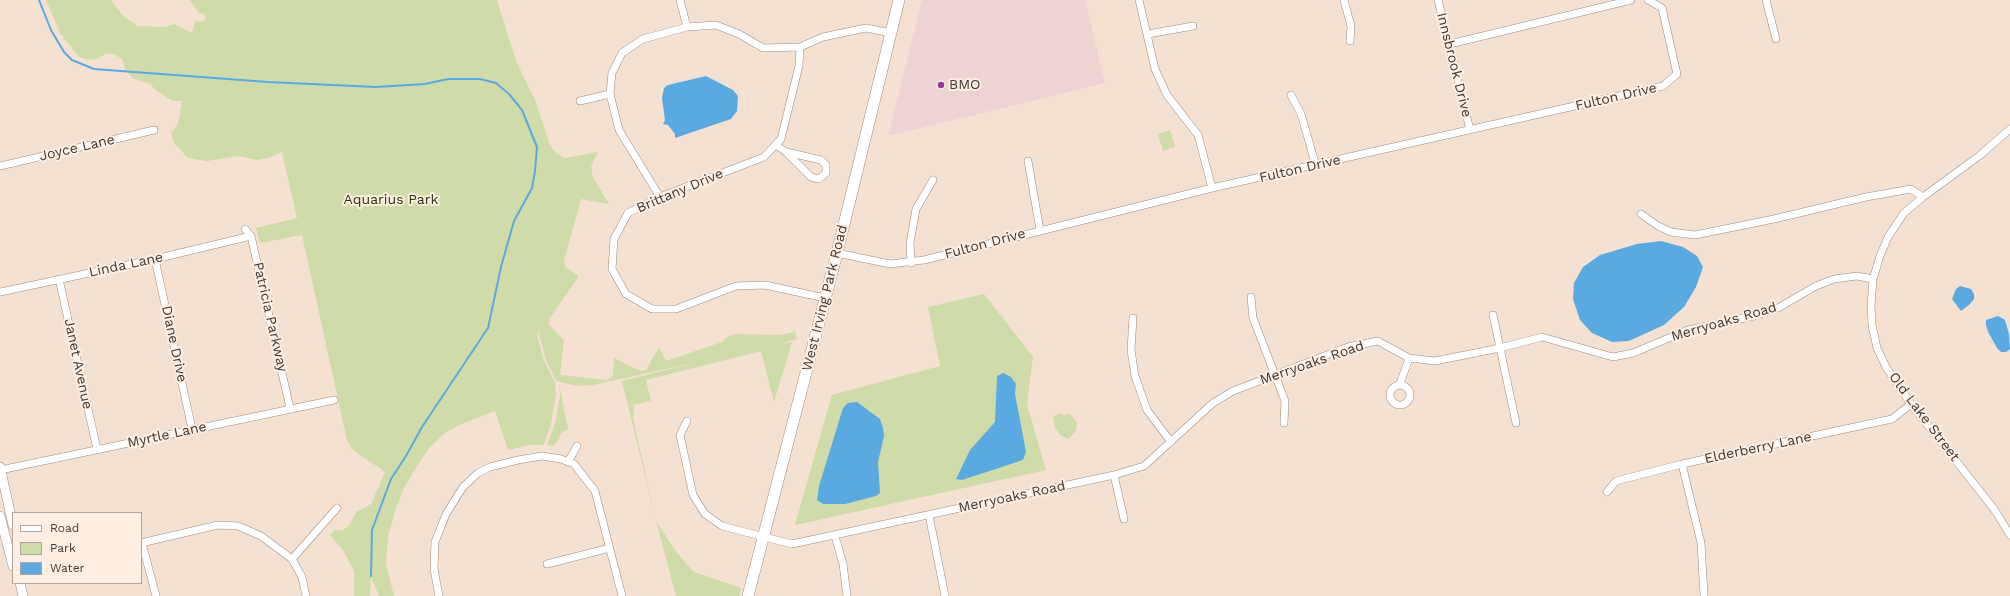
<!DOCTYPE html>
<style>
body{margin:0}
#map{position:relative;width:2010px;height:596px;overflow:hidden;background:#f4e1d1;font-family:"Work Sans",sans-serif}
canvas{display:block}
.legend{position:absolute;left:12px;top:512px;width:130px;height:72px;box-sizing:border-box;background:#feefe2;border:1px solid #b2a69c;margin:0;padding:5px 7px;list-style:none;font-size:12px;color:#403832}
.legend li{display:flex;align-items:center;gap:8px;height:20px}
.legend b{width:20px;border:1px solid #b2a69c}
</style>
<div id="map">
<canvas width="2010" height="596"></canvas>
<ul class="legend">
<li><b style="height:5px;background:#fff"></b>Road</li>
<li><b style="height:11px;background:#cfdba8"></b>Park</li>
<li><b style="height:11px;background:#5aaae1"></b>Water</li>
</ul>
</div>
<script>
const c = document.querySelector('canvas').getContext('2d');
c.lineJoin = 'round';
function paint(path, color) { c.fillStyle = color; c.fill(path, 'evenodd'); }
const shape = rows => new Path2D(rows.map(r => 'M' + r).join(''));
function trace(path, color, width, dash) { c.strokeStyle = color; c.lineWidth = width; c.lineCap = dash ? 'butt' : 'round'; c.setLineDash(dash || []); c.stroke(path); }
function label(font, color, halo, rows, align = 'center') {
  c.font = font + ' "Work Sans",sans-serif'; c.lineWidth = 4; c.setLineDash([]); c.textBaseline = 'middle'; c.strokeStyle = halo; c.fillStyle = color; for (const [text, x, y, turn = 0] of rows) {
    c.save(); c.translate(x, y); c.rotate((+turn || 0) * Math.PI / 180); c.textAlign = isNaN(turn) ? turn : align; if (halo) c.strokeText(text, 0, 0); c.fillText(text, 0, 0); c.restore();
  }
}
paint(shape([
 [922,0,1085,0,1105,83,888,136]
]), '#eed3d3');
paint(shape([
 [46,0,111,0,123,16,138,26,164,27,174,24,192,33,195,22,204,21,206,15,198,12,190,0,497,0,516,61,535,100,550,145,556,153,564,158,598,152,591,167,593,177,609,204,581,199,564,261,565,267,579,276,549,319,549,325,564,340,560,375,607,380,613,376,614,358,640,371,646,370,659,347,666,361,722,342,725,338,734,334,779,335,795,332,797,339,780,343,792,342,774,402,761,351,646,380,651,401,634,405,633,418,656,521,677,553,694,572,741,588,739,596,676,596,656,521,622,381,702,361,593,385,577,386,556,381,546,360,539,334,540,325,537,336,544,361,555,382,556,394,551,424,544,445,529,445,508,450,495,411,459,425,445,433,430,447,419,463,404,488,395,511,388,537,386,564,394,596,379,596,371,577,370,596,354,596,354,571,343,550,330,535,334,530,342,530,349,526,356,512,371,504,385,472,352,449,347,440,302,235,260,243,256,228,297,218,282,152,268,158,257,160,238,156,207,161,188,158,174,143,171,133,178,124,182,101,173,101,157,91,150,84,132,78,125,69,122,59,114,54,105,54,97,59,88,60,79,57,60,33],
 [1170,130,1175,147,1163,151,1158,134],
 [984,294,1033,357,1027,405,1046,470,795,525,832,395,940,366,928,307],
 [559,384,568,429,562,432,554,446,547,445,555,424,560,396],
 [1062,413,1063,415,1070,414,1077,422,1076,431,1068,439,1060,435,1055,428,1053,416]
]), '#cfdba8');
paint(shape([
 [706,76,733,90,738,96,737,111,731,119,675,138,675,134,668,125,663,124,665,120,662,98,664,88,668,85],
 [1661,241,1683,247,1697,256,1703,267,1696,287,1684,307,1664,325,1629,341,1612,342,1592,333,1580,320,1573,299,1574,283,1583,267,1600,255,1637,244],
 [1960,286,1971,289,1974,294,1974,299,1969,305,1961,311,1952,299,1956,289],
 [1998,316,2005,320,2009,334,2010,349,2006,352,2001,352,1997,348,1988,332,1986,325,1986,320],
 [1003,373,1011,377,1016,384,1015,394,1026,452,1023,460,962,480,956,479,970,450,995,422,997,376],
 [857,402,880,419,883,428,884,436,878,462,880,493,876,496,845,504,823,504,817,500,819,486,843,408,848,403]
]), '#5aaae1');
trace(shape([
 [39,0,51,30,64,52,72,60,94,69,268,82,376,87,425,84,448,79,480,79,496,83,509,94,522,110,537,147,535,171,532,188,514,221,501,267,488,328,422,427,406,456,391,479,372,530,371,576]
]), '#5aaae1', 2);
const minor = shape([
 [680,0,687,27],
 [1139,0,1155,69,1167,95,1198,135,1212,188],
 [1344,0,1351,26,1350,41],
 [1438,0,1470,130],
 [1766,0,1776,39],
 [1148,34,1193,26],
 [1450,44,1631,0],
 [800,47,799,66,781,139,764,157,660,197,628,213,614,239,612,269,626,294,652,309,676,309,736,286,765,285,825,298],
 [1291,95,1301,114,1316,166],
 [580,101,610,94],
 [2010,129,1979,156,1923,197,1904,213,1888,237,1880,256,1873,279,1871,306,1872,325,1877,348,1886,367,1911,404,1994,509,2010,535],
 [776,145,786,152,811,177,819,179,826,173,826,165,821,160,786,152],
 [1028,161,1040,230],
 [0,166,154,130],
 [660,197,619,130,610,94,612,73,622,53,643,39,687,27,716,25,739,34,763,48,800,47,823,37,866,28,891,33],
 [1641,214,1658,226,1671,232,1695,235,1774,219,1866,197,1911,189,1923,197],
 [245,229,251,236,290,408],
 [837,253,890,264,924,260,1212,188,1663,86,1677,74,1662,8,1648,0],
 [155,259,192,429],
 [911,263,910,243,916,209,933,180],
 [59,279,97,449],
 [0,292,155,259,251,236],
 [1251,297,1253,318,1285,401,1284,423],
 [1493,315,1516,423],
 [1133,318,1131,350,1135,376,1147,410,1171,442],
 [1400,384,1409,358],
 '1390 395a10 10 0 1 1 20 0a10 10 0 1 1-20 0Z',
 [687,421,680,435,693,495,705,514,722,526,792,544,1114,475,1144,466,1213,403,1233,391,1348,347,1378,341,1409,358,1435,361,1500,348,1542,337,1613,357,1633,353,1688,330,1754,316,1778,308,1816,286,1834,279,1857,276,1873,279],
 [568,462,577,446],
 [1682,464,1701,543,1704,596],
 [0,470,334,400],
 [1114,475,1124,519],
 [1607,492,1616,481,1682,464,1892,419,1911,404],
 [929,515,945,596],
 [835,536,843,564,847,596],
 [141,543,218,525,238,526,261,536,292,559,302,577,306,596],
 [142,543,156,596],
 [292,559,337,508],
 [547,564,610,548],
 [439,596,434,569,435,542,446,514,463,487,478,473,490,467,518,460,542,456,561,459,574,464,595,491,622,596]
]);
const tertiary = shape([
 [0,467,13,525],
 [0,516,13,566],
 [20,583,23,596]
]);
const secondary = shape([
 [748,596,837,253,899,0]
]);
trace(minor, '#9d8b7d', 8);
trace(tertiary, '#9d8b7d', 10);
trace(secondary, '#9d8b7d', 12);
trace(minor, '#fff', 7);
trace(tertiary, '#fff', 9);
trace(secondary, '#fff', 11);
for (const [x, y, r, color] of [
 [941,85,4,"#9237a2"]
]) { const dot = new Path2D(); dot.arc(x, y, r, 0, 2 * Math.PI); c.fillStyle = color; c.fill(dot); trace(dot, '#feefe2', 1.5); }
label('14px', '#403832', '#feefe2', [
 ["Innsbrook Drive",1454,65,76],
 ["Fulton Drive",1616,97,-13],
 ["Joyce Lane",77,148,-13],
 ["Fulton Drive",1300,169,-13],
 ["Brittany Drive",680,191,-23],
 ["Fulton Drive",985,244,-15],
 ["Linda Lane",126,265,-12],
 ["West Irving Park Road",825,298,-76],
 ["Patricia Parkway",270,317,77],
 ["Merryoaks Road",1724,322,-16],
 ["Diane Drive",174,344,78],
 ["Merryoaks Road",1312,363,-19],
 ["Janet Avenue",78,364,78],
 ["Old Lake Street",1924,417,53],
 ["Myrtle Lane",167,435,-12],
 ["Elderberry Lane",1758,448,-12],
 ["Merryoaks Road",1012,497,-12]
]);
label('14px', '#403832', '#feefe2', [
 ["BMO",949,85]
], 'left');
label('14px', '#2b320e', '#feefe2', [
 ["Aquarius Park",391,200]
]);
</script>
